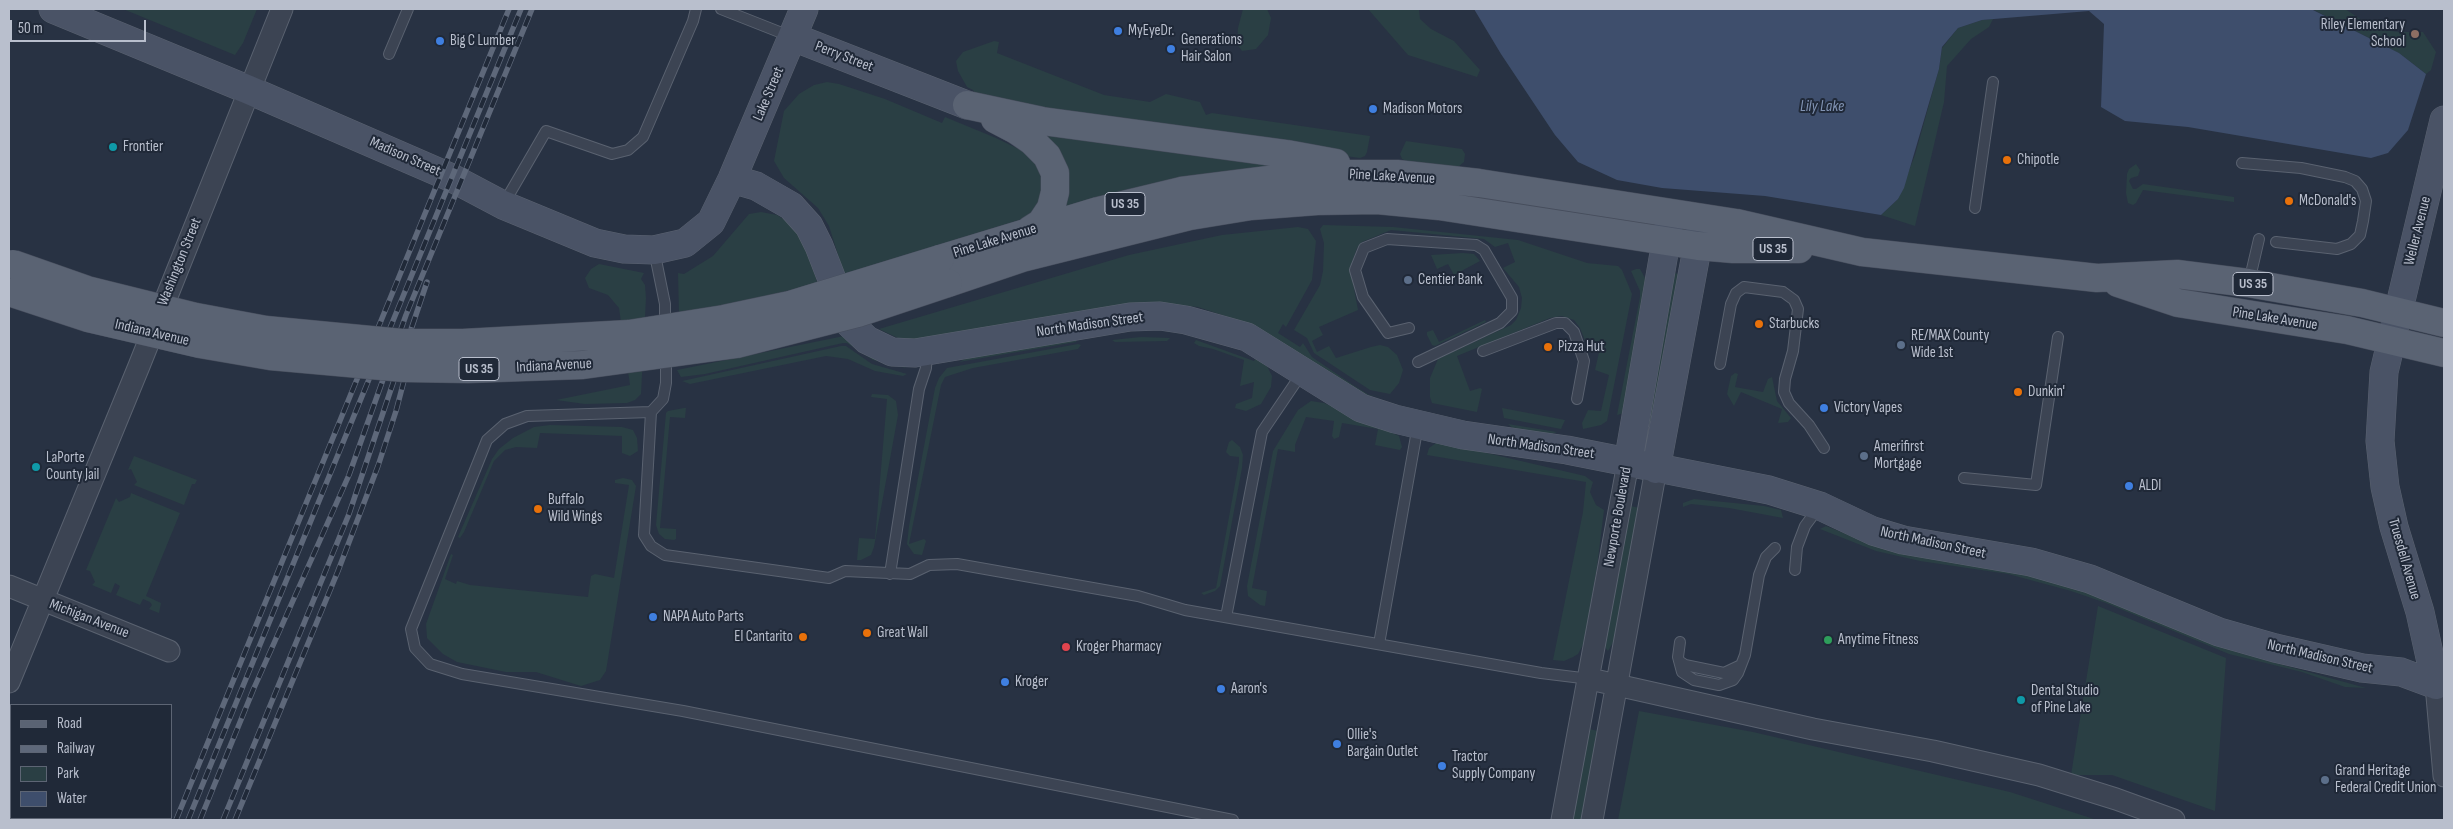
<!DOCTYPE html>
<style>
body{margin:0}
#map{position:relative;width:2453px;height:829px;overflow:hidden;background:#283243;font-family:"Sofia Sans Condensed",sans-serif}
canvas{display:block}
.frame{position:absolute;inset:0;border:10px solid #b9bfcd;pointer-events:none}
.legend{position:absolute;left:10px;top:704px;width:162px;height:115px;box-sizing:border-box;background:#202938;border:1px solid #5d6574;margin:0;padding:6px 9px;list-style:none;font-size:15px;color:#b9bfcd}
.legend li{display:flex;align-items:center;gap:10px;height:25px}
.legend b{width:25px;border:1px solid #5d6574}
.scale{position:absolute;left:10px;top:20px;width:136px;height:22px;box-sizing:border-box;border:2px solid #b9bfcd;border-top:0;padding-left:6px;font-size:15px;line-height:18px;white-space:nowrap;color:#b9bfcd;-webkit-text-stroke:4px #202938;paint-order:stroke}
</style>
<div id="map">
<canvas width="2453" height="829"></canvas>
<div class="frame"></div>
<ul class="legend">
<li><b style="height:6px;background:#5a6373"></b>Road</li>
<li><b style="height:6px;background:#5e687a"></b>Railway</li>
<li><b style="height:14px;background:#2a3f44"></b>Park</li>
<li><b style="height:14px;background:#3e4e6c"></b>Water</li>
</ul>
<div class="scale">50 m</div>
</div>
<script>
const c = document.querySelector('canvas').getContext('2d');
c.lineJoin = 'round';
function paint(path, color) { c.fillStyle = color; c.fill(path, 'evenodd'); }
const shape = rows => new Path2D(rows.map(r => 'M' + r).join(''));
function trace(path, color, width, dash) { c.strokeStyle = color; c.lineWidth = width; c.lineCap = dash ? 'butt' : 'round'; c.setLineDash(dash || []); c.stroke(path); }
function label(font, color, halo, rows, align = 'center') {
  c.font = font + ' "Sofia Sans Condensed",sans-serif'; c.lineWidth = 4; c.setLineDash([]); c.textBaseline = 'middle'; c.strokeStyle = halo; c.fillStyle = color; for (const [text, x, y, turn = 0] of rows) {
    c.save(); c.translate(x, y); c.rotate((+turn || 0) * Math.PI / 180); c.textAlign = isNaN(turn) ? turn : align; if (halo) c.strokeText(text, 0, 0); c.fillText(text, 0, 0); c.restore();
  }
}
paint(shape([
 [123,9,257,9,243,43,235,55],
 [1243,9,1267,9,1271,18,1268,35,1256,49,1242,51,1237,44,1238,28],
 [1368,9,1419,9,1420,19,1431,29,1454,41,1480,70,1477,77,1408,55],
 [2312,9,2345,9,2376,29,2399,32,2423,32,2436,52,2431,70,2426,74,2399,53],
 [1993,19,1989,27,1971,39,1947,66,1944,102,1915,226,1881,215,1898,199,1915,155,1939,69,1942,48,1958,28,1982,20],
 [994,41,999,42,997,53,1104,95,1150,102,1166,94,1200,102,1206,115,1212,113,1370,136,1367,152,1365,156,1360,158,1345,156,1187,134,977,96,973,90,967,87,958,71,956,61,963,52],
 [827,82,839,84,885,99,942,123,945,117,996,138,1035,157,1046,177,1036,212,1026,218,844,274,829,226,818,208,784,178,774,161,784,111,799,94,814,85],
 [1030,125,1285,163,1066,207],
 [1406,141,1462,149,1465,154,1464,162,1458,167,1406,161,1402,159,1400,154],
 [2136,164,2140,170,2138,176,2131,178,2129,181,2133,189,2136,189,2143,184,2234,197,2234,202,2143,190,2136,203,2133,205,2128,203,2126,193,2127,174,2129,169],
 [761,212,777,215,797,228,811,257,819,291,807,286,733,304,679,314,678,273,684,274,713,256,749,214],
 [1323,225,1393,227,1518,240,1587,263,1618,266,1622,270,1632,294,1607,421,1601,425,1583,429,1582,423,1588,410,1601,411,1609,375,1595,370,1600,348,1592,346,1590,353,1580,328,1574,320,1562,316,1550,318,1457,356,1470,391,1480,388,1482,389,1477,412,1432,403,1430,397,1430,378,1438,359,1511,325,1516,320,1521,308,1522,298,1519,287,1503,268,1515,262,1508,243,1495,247,1484,239,1391,230,1362,242,1357,248,1350,268,1358,310,1319,327,1323,335,1312,341,1317,352,1329,346,1336,358,1371,347,1380,345,1388,347,1397,355,1403,370,1399,383,1390,394,1370,390,1314,353,1307,338,1294,330,1320,285,1323,271,1324,243,1320,229],
 [1298,227,1308,229,1316,241,1312,280,1286,327,1283,324,1278,333,1300,347,1303,343,1312,357,1353,385,1369,395,1384,397,1365,395,1255,326,1198,307,1161,303,916,340,898,338,879,329,1129,255,1222,235],
 [1463,253,1474,254,1480,261,1454,275,1448,264,1437,269,1431,255],
 [599,264,644,273,641,279,645,285,646,298,641,394,635,400,627,403,585,404,556,400,630,385,619,308,608,295,589,288,585,278,591,269],
 [1636,269,1640,269,1645,278,1648,298,1624,413,1617,415,1640,297,1640,291,1631,271],
 [1674,273,1684,275,1656,425,1646,423],
 [1485,320,1486,322,1435,346,1432,345,1427,335,1427,332,1433,330,1439,342],
 [844,336,906,368,873,360,847,343,843,343,705,374,681,377,677,370],
 [1141,337,1170,338,1167,341,1115,342,1112,340],
 [1077,339,1076,342,959,362,968,358],
 [1196,340,1254,361,1257,356,1265,362,1272,376,1271,387,1261,404,1246,411,1235,408,1236,404,1252,398,1254,382,1240,386,1244,360,1213,349,1199,346,1194,343],
 [1078,344,1081,345,1078,349,973,368,945,377,941,385,909,544,924,539,926,541,922,555,914,554,907,544,909,526,935,388,939,378,947,368],
 [841,346,846,346,872,364,907,374,903,376,875,371,848,359,826,356,690,384,682,381],
 [1735,373,1738,374,1735,387,1763,392,1768,379,1772,377,1777,401,1791,418,1788,422,1778,423,1782,409,1741,392,1734,406,1727,394,1731,376],
 [872,394,888,395,896,401,898,415,874,547,871,555,861,560,857,560,859,538,875,539,887,399,871,397],
 [1311,401,1324,403,1399,436,1402,447,1400,450,1375,445,1378,429,1342,423,1339,437,1334,439,1332,436,1334,421,1306,417,1295,445,1295,452,1278,449,1252,588,1267,591,1265,606,1260,605,1248,596,1247,586,1273,451,1298,410],
 [684,408,686,408,685,418,670,417,660,528,676,529,676,539,674,540,665,539,659,534,656,525,666,413,668,411],
 [1502,408,1565,420,1561,429,1504,418],
 [1508,424,1557,432,1549,435,1516,431],
 [550,425,622,427,633,430,637,438,638,451,630,456,622,453,622,436,540,433,537,448,516,447,505,450,494,461,464,532,460,538,458,537,492,459,499,449,513,438,534,427],
 [1232,440,1240,447,1243,455,1242,468,1220,586,1215,591,1204,595,1201,593,1216,588,1239,462,1239,457,1230,456,1226,452,1229,442],
 [1436,443,1444,443,1585,476,1593,482,1590,492,1596,505,1604,510,1597,567,1584,643,1578,654,1573,657,1564,661,1553,660,1583,512,1586,482,1427,455,1429,448],
 [134,456,197,480,195,484,192,484,184,505,134,485,137,482,131,469,128,470],
 [623,478,632,480,636,486,606,671,600,680,581,686,536,672,506,672,457,662,443,654,427,638,426,624,451,554,453,555,445,579,456,584,457,581,470,585,588,597,591,576,595,574,614,578,629,485,615,483,615,480],
 [131,493,180,513,146,596,161,603,159,613,149,609,152,605,150,602,143,599,140,605,116,595,120,586,115,583,111,593,92,585,95,582,90,571,86,570,116,498,119,502,130,497],
 [1694,499,1764,506,1781,510,1783,518,1729,508,1691,504,1683,507,1683,503],
 [1630,506,1640,508,1615,639,1608,651,1604,646],
 [1826,526,1876,546,2023,574,2065,584,2117,603,2236,652,2366,688,2345,687,2302,672,2229,654,2106,603,2071,591,2008,574,1920,561,1876,551,1820,529],
 [2098,606,2226,658,2215,811,2112,775,2071,775],
 [1639,711,1753,732,2010,792,2097,820,1618,820],
 [1589,729,1598,731,1581,820,1571,820]
]), '#2a3f44');
paint(shape([
 [1474,9,2311,9,2399,53,2426,74,2408,130,2388,153,2371,158,2188,127,2125,121,2101,107,2104,24,2089,11,1982,20,1958,28,1942,47,1939,69,1904,188,1898,199,1881,215,1765,196,1662,188,1617,180,1578,162,1555,135,1501,54]
]), '#3e4e6c');
const lane = shape([
 [721,9,792,37],
 [389,54,408,9],
 [2242,163,2301,168,2345,177,2355,181,2362,189,2366,201,2363,221,2360,235,2351,244,2337,249,2276,242],
 [503,205,546,131,612,154,628,150,643,137,693,21,696,9],
 [1975,208,1993,82],
 [654,250,665,304,665,327],
 [2249,282,2259,239],
 [1409,328,1388,333,1363,297,1355,270,1364,248,1387,239,1476,245,1484,250,1512,298,1512,311,1500,323,1418,362],
 [1483,351,1556,323,1565,323,1574,332,1584,361,1577,399],
 [666,354,666,383,663,399,651,412,644,535,651,546,665,555,829,578,845,571,910,574,929,565,957,564,1138,596,1185,610,1541,673,1590,679],
 [1720,364,1731,304,1736,293,1744,287,1783,292,1794,300,1798,309,1793,351,1785,379,1784,392,1789,403,1809,425,1824,448],
 [651,412,527,416,505,424,487,440,411,629,415,648,430,664,462,674,683,711,1233,820],
 [1964,478,2036,485,2058,337],
 [1795,570,1797,547,1805,526,1819,507],
 [890,574,919,389,926,368,927,352],
 [1226,617,1262,432,1302,373],
 [1680,642,1678,657,1682,672,1694,680,1719,685,1733,680,1738,673,1745,655,1759,575,1766,557,1775,548],
 [1379,644,1418,425],
 [1679,661,1685,665,1724,673,1741,665]
]);
const street = shape([
 [9,586,169,651],
 [1590,679,1813,729,1933,751,2039,775,2116,799,2174,820],
 [9,682,139,366,282,9],
 [2444,687,2436,685,2444,776],
 [1562,820,1628,463],
 [1592,820,1656,469]
]);
const secondary = shape([
 [53,9,249,90,452,178,503,205,595,243,624,249,654,250,685,243,711,222,732,179,804,9],
 [793,37,967,105],
 [732,179,756,186,791,206,809,226,819,246,849,323,867,340,892,352,915,353,1130,317,1160,316,1186,320,1247,337,1361,408,1395,419,1463,435,1567,450,1769,490,1820,506,1873,531,1903,540,2031,562,2090,579,2219,632,2275,648,2362,668,2401,672,2436,685],
 [1628,463,1670,218],
 [1656,469,1702,222],
 [2436,685,2420,612,2394,527,2385,487,2380,441,2384,372,2444,120]
]);
const primary = shape([
 [967,105,1042,121,1287,154,1336,163],
 [995,119,1016,130,1032,141,1047,156,1055,173,1055,192,1051,208,1041,223,1030,230],
 [940,259,1098,211,1181,191,1316,174,1397,174,1479,183,1736,223,1862,252,2097,278,2177,274,2248,283,2362,303,2444,323],
 [948,283,1022,258,1190,216,1251,206,1317,201,1377,200,1439,206,1698,246,1733,249,1799,249],
 [2118,283,2178,303,2347,330,2444,353]
]);
trace(lane, '#5a6270', 12);
trace(street, '#5a6270', 23);
trace(secondary, '#5a6270', 29);
trace(primary, '#464d5c', 29);
trace(lane, '#3c4453', 10);
trace(street, '#3c4453', 21);
trace(secondary, '#4a5366', 28);
trace(primary, '#5a6373', 28);
const rail = shape([
 [176,820,509,9],
 [188,820,521,9],
 [200,820,254,688,349,475,406,315,532,9],
 [223,820,349,514,427,282],
 [235,820,338,571,378,466,396,411,412,350]
]);
trace(rail, '#5e687a', 5.5);
trace(rail, '#202938', 4, [11]);
const primaryBridge = shape([
 [13,264,87,290,196,317,266,330,402,343,463,343,629,334,724,319,790,305,940,259],
 [9,292,88,318,200,344,270,356,404,368,468,369,583,365,737,344,858,313,948,283]
]);
trace(primaryBridge, '#464d5c', 29, []);
trace(primaryBridge, '#5a6373', 28);
for (const [x, y, r, color] of [
 [1118,31,5,"#3f7fe0"],
 [2415,34,5,"#8d6e63"],
 [440,41,5,"#3f7fe0"],
 [1171,49,5,"#3f7fe0"],
 [1373,109,5,"#3f7fe0"],
 [113,147,5,"#0f9aa8"],
 [2007,160,5,"#e8710a"],
 [2289,201,5,"#e8710a"],
 [1408,280,5,"#5c6f8a"],
 [1759,324,5,"#e8710a"],
 [1901,345,5,"#5c6f8a"],
 [1548,347,5,"#e8710a"],
 [2018,392,5,"#e8710a"],
 [1824,408,5,"#3f7fe0"],
 [1864,456,5,"#5c6f8a"],
 [36,467,5,"#0f9aa8"],
 [2129,486,5,"#3f7fe0"],
 [538,509,5,"#e8710a"],
 [653,617,5,"#3f7fe0"],
 [867,633,5,"#e8710a"],
 [803,637,5,"#e8710a"],
 [1828,640,5,"#2e9e5b"],
 [1066,647,5,"#e0444e"],
 [1005,682,5,"#3f7fe0"],
 [1221,689,5,"#3f7fe0"],
 [2021,700,5,"#0f9aa8"],
 [1337,744,5,"#3f7fe0"],
 [1442,766,5,"#3f7fe0"],
 [2325,780,5,"#5c6f8a"]
]) { const dot = new Path2D(); dot.arc(x, y, r, 0, 2 * Math.PI); c.fillStyle = color; c.fill(dot); trace(dot, '#202938', 2); }
for (const [x, y, w] of [
 [1125,204,40],
 [1773,249,40],
 [2253,284,40],
 [479,369,40]
]) { const box = new Path2D(); box.roundRect(x - w / 2, y - 11.5, w, 23, 4); c.fillStyle = '#202938'; c.fill(box); trace(box, '#b9bfcd', 1); }
label('bold 14px', '#b9bfcd', null, [
 ["US 35",1125,204],
 ["US 35",1773,249],
 ["US 35",2253,284],
 ["US 35",479,369]
]);
label('15px', '#b9bfcd', '#202938', [
 ["Riley Elementary",2405,25,"right"],
 ["School",2405,42,"right"],
 ["MyEyeDr.",1128,31],
 ["Generations",1181,40],
 ["Hair Salon",1181,57],
 ["Big C Lumber",450,41],
 ["Madison Motors",1383,109],
 ["Frontier",123,147],
 ["Chipotle",2017,160],
 ["McDonald's",2299,201],
 ["Centier Bank",1418,280],
 ["Starbucks",1769,324],
 ["RE/MAX County",1911,336],
 ["Wide 1st",1911,353],
 ["Pizza Hut",1558,347],
 ["Dunkin'",2028,392],
 ["Victory Vapes",1834,408],
 ["Amerifirst",1874,447],
 ["Mortgage",1874,464],
 ["LaPorte",46,458],
 ["County Jail",46,475],
 ["ALDI",2139,486],
 ["Buffalo",548,500],
 ["Wild Wings",548,517],
 ["NAPA Auto Parts",663,617],
 ["Great Wall",877,633],
 ["El Cantarito",793,637,"right"],
 ["Anytime Fitness",1838,640],
 ["Kroger Pharmacy",1076,647],
 ["Kroger",1015,682],
 ["Aaron's",1231,689],
 ["Dental Studio",2031,691],
 ["of Pine Lake",2031,708],
 ["Ollie's",1347,735],
 ["Bargain Outlet",1347,752],
 ["Tractor",1452,757],
 ["Supply Company",1452,774],
 ["Grand Heritage",2335,771],
 ["Federal Credit Union",2335,788]
], 'left');
label('15px', '#b9bfcd', '#202938', [
 ["Perry Street",844,57,21],
 ["Lake Street",769,94,-67],
 ["Madison Street",405,157,24],
 ["Pine Lake Avenue",1392,177,3],
 ["Weller Avenue",2418,231,-76],
 ["Pine Lake Avenue",995,241,-17],
 ["Washington Street",180,262,-68],
 ["Pine Lake Avenue",2275,319,9],
 ["North Madison Street",1090,325,-8],
 ["Indiana Avenue",152,333,13],
 ["Indiana Avenue",554,366,-3],
 ["North Madison Street",1541,447,8],
 ["Newporte Boulevard",1618,517,-80],
 ["North Madison Street",1933,543,12],
 ["Truesdell Avenue",2404,559,74],
 ["Michigan Avenue",89,619,21],
 ["North Madison Street",2320,657,13]
]);
label('italic 16px', '#8193b3', '#202938', [
 ["Lily Lake",1822,107]
]);
</script>
